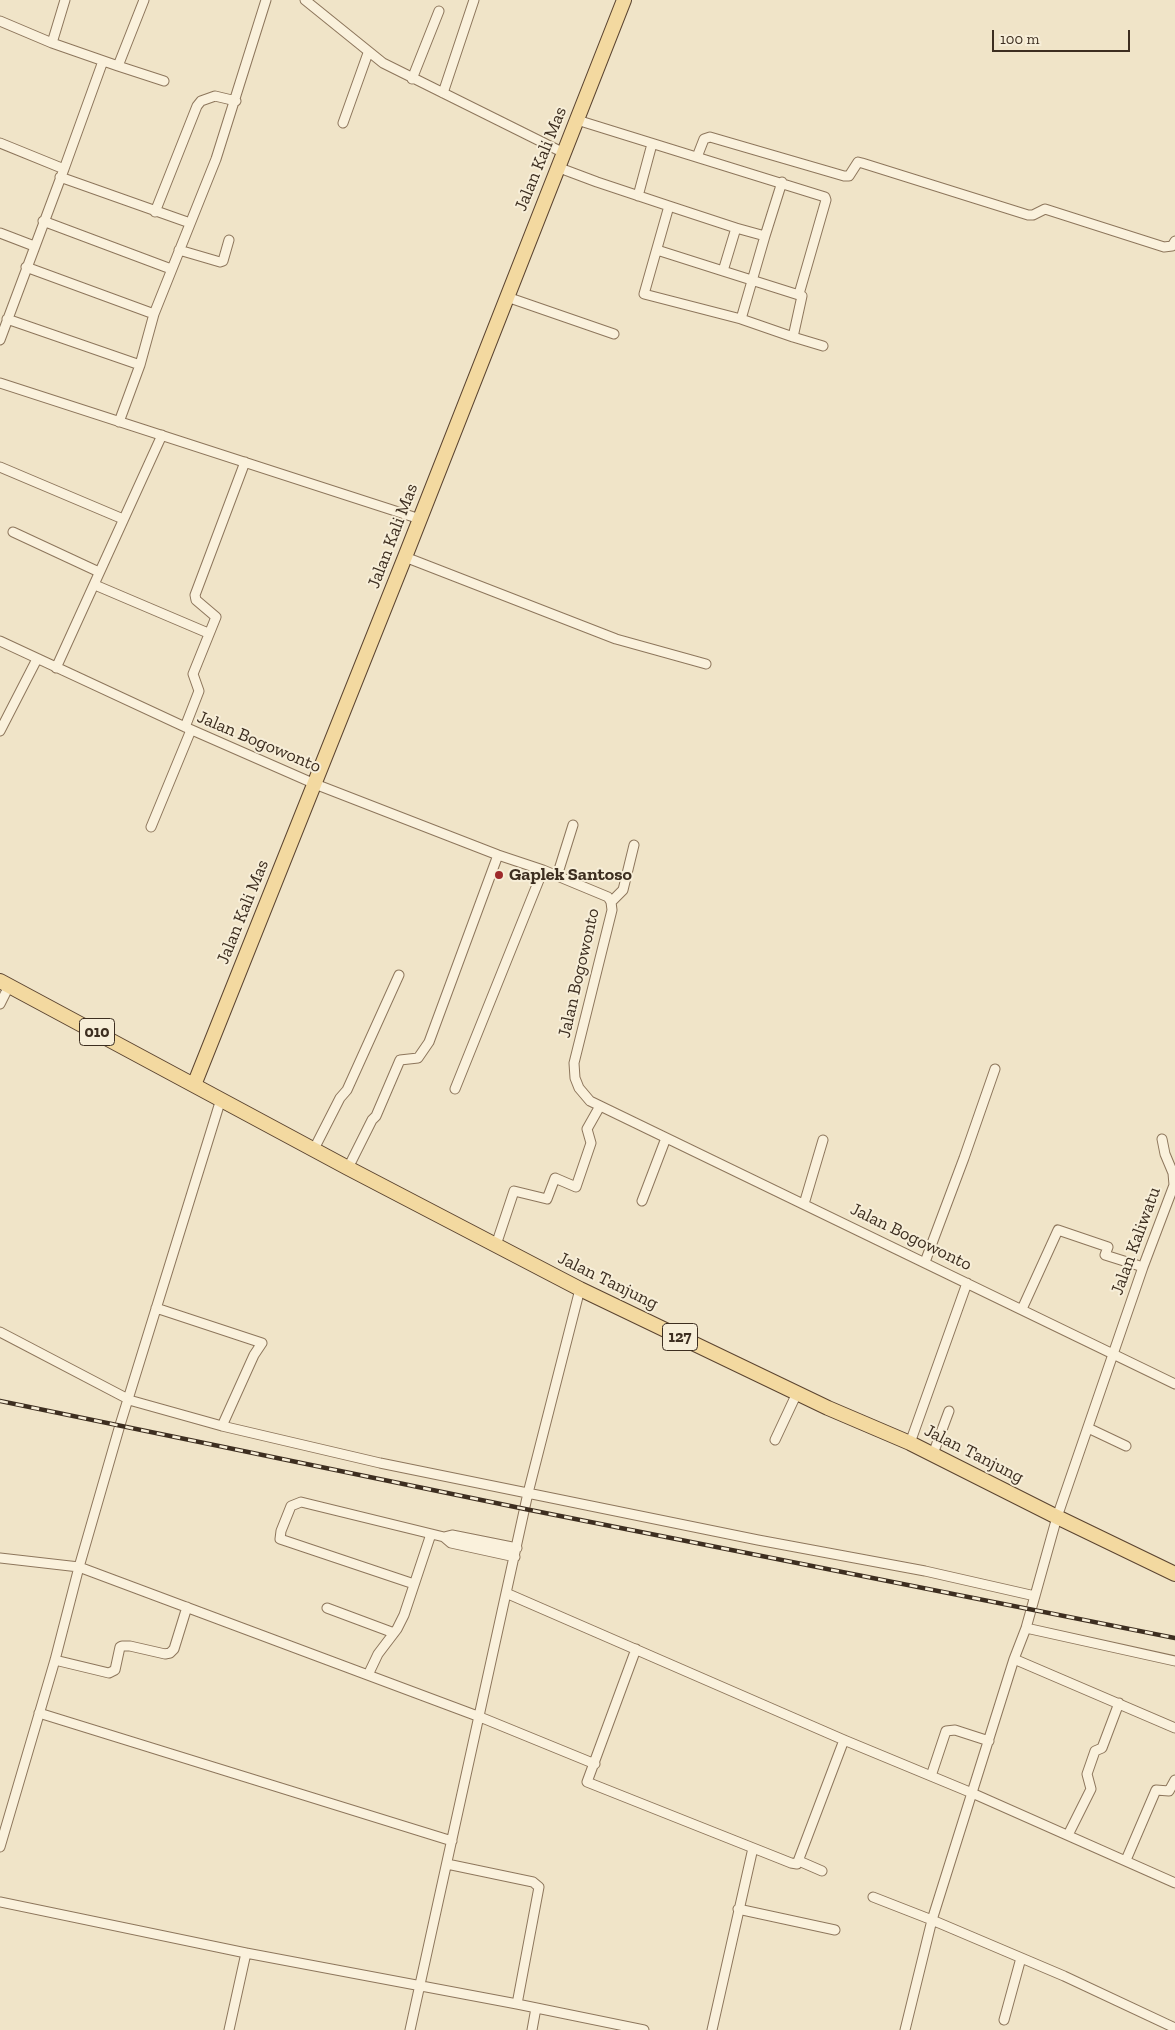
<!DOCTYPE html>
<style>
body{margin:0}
#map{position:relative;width:1175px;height:2030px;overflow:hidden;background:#f0e4c8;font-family:"Zilla Slab",serif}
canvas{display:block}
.scale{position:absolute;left:992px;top:30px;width:138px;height:22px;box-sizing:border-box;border:2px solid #3d2e20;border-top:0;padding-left:6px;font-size:15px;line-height:18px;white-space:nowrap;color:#3d2e20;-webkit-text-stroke:4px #f7eed8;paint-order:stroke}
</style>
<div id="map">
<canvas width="1175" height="2030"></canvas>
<div class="scale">100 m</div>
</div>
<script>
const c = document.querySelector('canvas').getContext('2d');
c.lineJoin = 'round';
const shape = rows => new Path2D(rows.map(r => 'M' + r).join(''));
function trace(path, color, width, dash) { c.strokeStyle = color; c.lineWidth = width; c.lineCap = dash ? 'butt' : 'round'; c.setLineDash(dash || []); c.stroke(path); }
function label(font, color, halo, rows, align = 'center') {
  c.font = font + ' "Zilla Slab",serif'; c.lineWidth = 4; c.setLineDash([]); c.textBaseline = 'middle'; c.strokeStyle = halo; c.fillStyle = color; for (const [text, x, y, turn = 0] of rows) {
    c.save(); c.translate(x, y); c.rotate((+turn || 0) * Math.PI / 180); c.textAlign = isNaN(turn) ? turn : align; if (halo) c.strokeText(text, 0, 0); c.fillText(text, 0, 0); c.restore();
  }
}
const minor = shape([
 [305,0,383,63,564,153],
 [0,21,52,43,118,66,144,0],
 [52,43,65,0],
 [118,66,164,81],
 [412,79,439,11],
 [443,93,474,0],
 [577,120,825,197,826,200,799,294],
 [343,123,368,53],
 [0,143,64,169,0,340],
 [697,157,704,139,710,137,844,176,849,176,858,162,862,163,1028,215,1033,215,1045,209,1164,247,1172,246,1175,241],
 [557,167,597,182,669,206,736,228,723,271,802,296,793,337,741,319,644,294,669,206],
 [64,169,103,61],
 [60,177,190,223],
 [638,196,652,144],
 [155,212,197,106,201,101,215,96,236,101],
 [43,221,171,269],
 [736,228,765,236,782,182],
 [0,233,34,246],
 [179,250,220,262,223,261,229,240],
 [657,250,723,271],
 [26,267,154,314],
 [507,297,614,334],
 [7,319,140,365],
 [741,319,765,236],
 [793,337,823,346],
 [0,383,420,519],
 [119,422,140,365,154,314,216,159,266,0],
 [0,467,123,519],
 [13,532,99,572],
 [405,557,616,639,706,664],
 [95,585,208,633],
 [0,641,185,727,315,784,498,855,543,870,608,897,611,902,612,910,574,1063,575,1078,579,1088,590,1101,1175,1384],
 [56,668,162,435],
 [185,727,199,691,193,674,216,617,196,600,195,595,245,462],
 [0,731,37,659],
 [151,827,191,730],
 [557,876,573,825],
 [611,902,623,890,634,845],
 [0,1004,9,986],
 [455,1089,543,870],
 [314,1149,340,1098,347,1090,399,975],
 [348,1168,372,1120,376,1116,400,1060,418,1058,429,1042,498,855],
 [642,1201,666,1138],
 [804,1204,823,1140],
 [496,1245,514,1191,547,1199,555,1178,576,1187,591,1143,587,1129,600,1106],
 [925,1262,964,1158,995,1069],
 [156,1308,262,1343,254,1355,222,1426],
 [1022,1309,1058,1230,1108,1247,1105,1255,1143,1267],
 [0,1332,128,1399],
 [129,1400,222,1426,380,1463,758,1540,925,1571,1035,1596],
 [1088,1428,1126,1446],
 [775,1440,797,1393],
 [910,1443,967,1283],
 [933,1454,949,1411],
 [444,1537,451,1543,515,1557],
 [0,1558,79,1567,480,1717,595,1764],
 [414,1584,280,1539,281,1531,291,1506,301,1502,444,1537,452,1535,517,1548],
 [506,1593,844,1740,972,1793,1175,1883],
 [327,1608,394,1633],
 [1026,1628,1175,1661],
 [636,1649,587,1782,791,1863,797,1864,844,1740],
 [1014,1659,1175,1728],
 [55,1660,109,1673,115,1670,120,1647,122,1646,130,1646,165,1654,170,1653,174,1649,187,1607],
 [368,1675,378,1654,397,1629,404,1615,431,1534],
 [39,1713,452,1841],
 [931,1776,946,1731,955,1730,989,1741],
 [1068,1835,1091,1789,1087,1774,1095,1751,1102,1748,1119,1703],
 [0,1847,55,1660,79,1567,120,1425,221,1099],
 [1126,1860,1156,1790,1169,1791,1175,1780],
 [799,1861,822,1871],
 [447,1864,533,1882,539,1887,517,2004],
 [873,1897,932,1920,1064,1976,1175,2028],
 [0,1902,246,1953,517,2004,644,2030],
 [738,1909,835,1930],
 [1004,2020,1021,1958],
 [229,2030,246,1953],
 [410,2030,528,1493,580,1289],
 [532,2030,536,2008],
 [712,2030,753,1848],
 [905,2030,932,1920,1014,1659,1026,1628,1057,1517,1143,1267,1174,1185,1173,1173,1165,1154,1162,1139]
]);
const primary = shape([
 [0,981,348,1168,580,1289,828,1408,910,1443,1057,1517,1175,1574],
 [194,1085,405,557,624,0]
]);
trace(minor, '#8d765c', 11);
trace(primary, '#5b4430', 16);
trace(minor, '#faf1dc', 9);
trace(primary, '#f3d9a0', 14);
const rail = shape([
 [0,1401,525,1509,1175,1638]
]);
trace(rail, '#3d2e20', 4.5);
trace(rail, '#f7eed8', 2.5, [8]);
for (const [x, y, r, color] of [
 [499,875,5,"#9e2a2b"]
]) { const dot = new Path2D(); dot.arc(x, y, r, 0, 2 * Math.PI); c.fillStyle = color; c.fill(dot); trace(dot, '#f7eed8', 2); }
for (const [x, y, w] of [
 [97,1032,35],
 [680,1337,35]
]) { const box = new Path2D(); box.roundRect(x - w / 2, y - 13.5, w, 27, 4); c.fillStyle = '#f7eed8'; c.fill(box); trace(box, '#3d2e20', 1); }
label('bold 16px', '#3d2e20', null, [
 ["010",97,1032],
 ["127",680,1337]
]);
label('18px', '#3d2e20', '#f7eed8', [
 ["Jalan Kali Mas",541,159,-68],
 ["Jalan Kali Mas",393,536,-69],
 ["Jalan Bogowonto",259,742,23],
 ["Jalan Kali Mas",243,912,-68],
 ["Jalan Bogowonto",579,973,-77],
 ["Jalan Bogowonto",911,1237,26],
 ["Jalan Kaliwatu",1136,1241,-70],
 ["Jalan Tanjung",608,1281,26],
 ["Jalan Tanjung",974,1454,27]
]);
label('bold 18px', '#3d2e20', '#f7eed8', [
 ["Gaplek Santoso",509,875]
], 'left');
</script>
